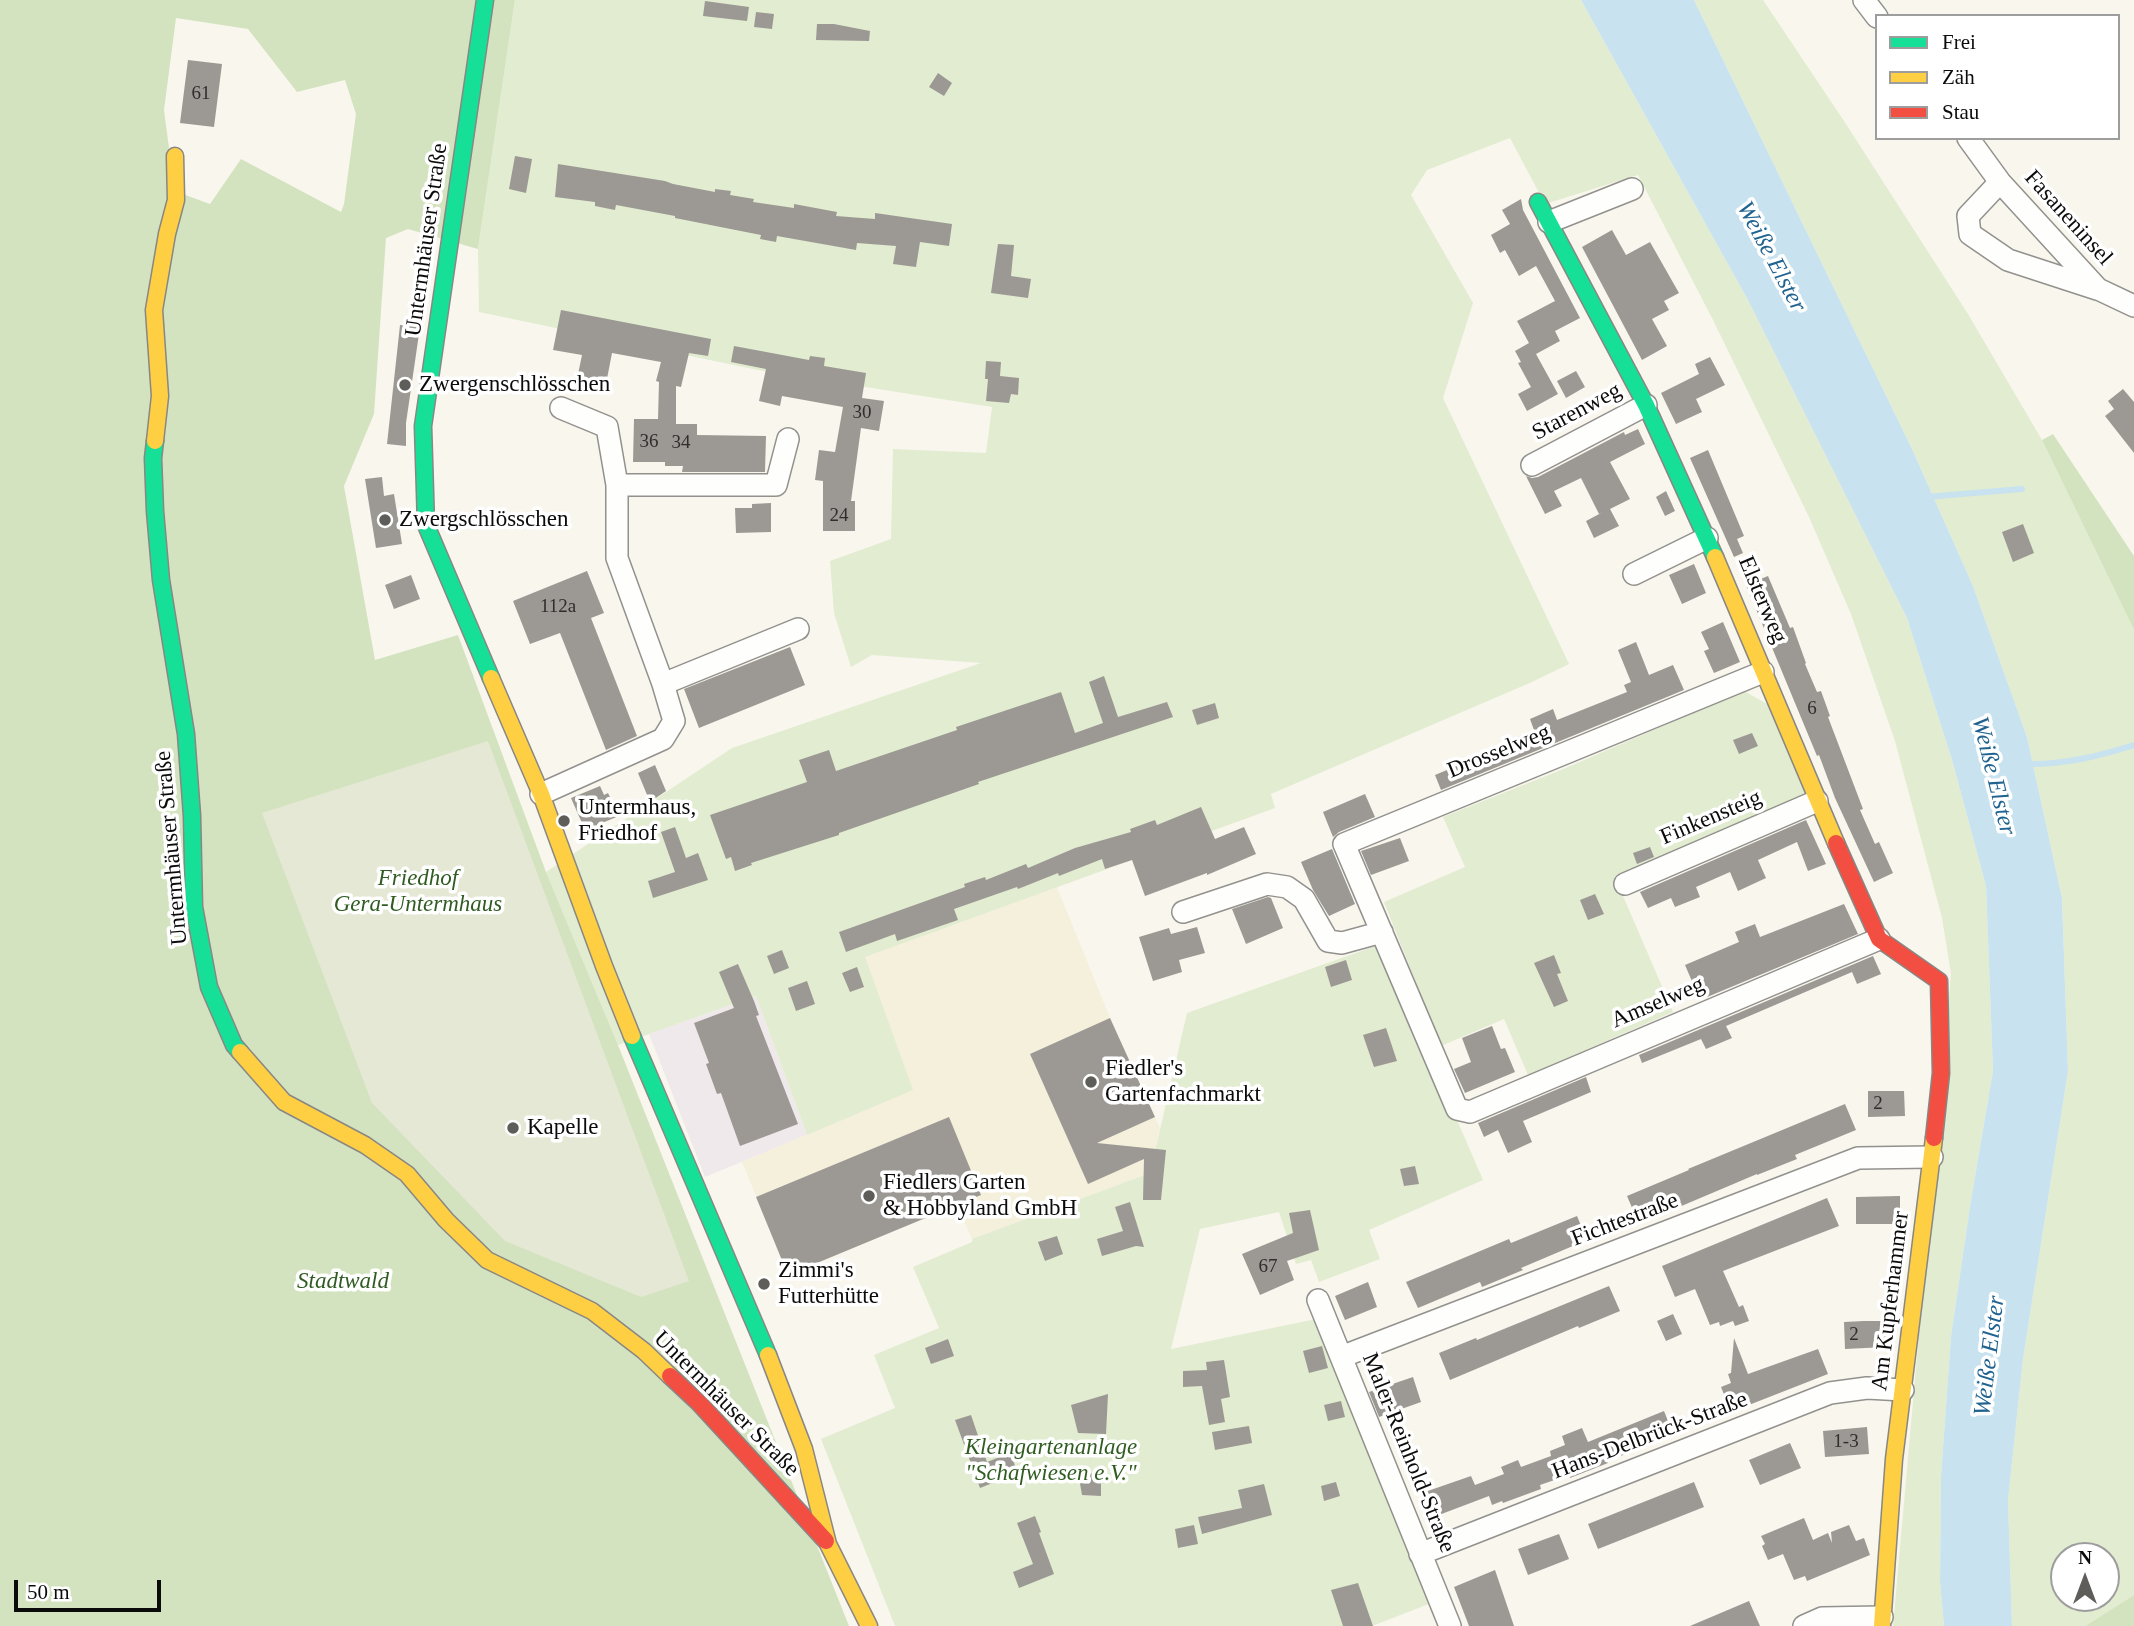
<!DOCTYPE html>
<meta charset="utf-8">
<style>
body{margin:0}
#map{position:relative;width:2134px;height:1626px;overflow:hidden;background:#f9f6ee;font-family:Georgia,serif}
canvas{display:block}
.legend{position:absolute;left:1875px;top:14px;width:245px;height:126px;box-sizing:border-box;background:#fff;border:2px solid #9d9d9d;margin:0;padding:9px 12px;list-style:none;font-size:21px;color:#0b0b0b}
.legend li{display:flex;align-items:center;gap:14px;height:35px}
.legend b{width:35px;border:2px solid #9d9d9d}
.north{position:absolute;left:2050px;top:1542px;width:70px;height:70px;box-sizing:border-box;background:#fff;border:2px solid #9d9d9d;border-radius:50%;rotate:0deg;font-size:19px;font-weight:700;line-height:28px;text-align:center;color:#0b0b0b}
.north::after{content:'';display:block;margin:auto;width:24px;height:32px;background:#5e5d5a;clip-path:polygon(50% 0,100% 100%,50% 72%,0 100%)}
.scale{position:absolute;left:14px;top:1580px;width:147px;height:32px;box-sizing:border-box;border:4px solid #0b0b0b;border-top:0;padding-left:9px;font-size:21px;line-height:24px;white-space:nowrap;color:#0b0b0b;-webkit-text-stroke:5px #fff;paint-order:stroke}
</style>
<div id="map">
<canvas width="2134" height="1626"></canvas>
<ul class="legend">
<li><b style="height:9px;background:#16e098"></b>Frei</li>
<li><b style="height:9px;background:#ffcf43"></b>Zäh</li>
<li><b style="height:9px;background:#f24e42"></b>Stau</li>
</ul>
<div class="north">N</div>
<div class="scale">50 m</div>
</div>
<script>
const ctx = document.querySelector('canvas').getContext('2d');
ctx.lineJoin = 'round';
function paint(path, color) {
  ctx.fillStyle = color;
  ctx.fill(path, 'evenodd');
}
function trace(path, color, width, dash) {
  ctx.strokeStyle = color;
  ctx.lineWidth = width;
  ctx.lineCap = dash ? 'butt' : 'round';
  ctx.setLineDash(dash || []);
  ctx.stroke(path);
}
function label(font, color, halo, rows, align = 'center') {
  ctx.font = font + ' Georgia,serif';
  ctx.lineWidth = 7;
  ctx.setLineDash([]);
  ctx.textBaseline = 'middle';
  ctx.strokeStyle = halo;
  ctx.fillStyle = color;
  for (const [text, x, y, turn = 0] of rows) {
    ctx.save();
    ctx.translate(x, y);
    ctx.rotate((+turn || 0) * Math.PI / 180);
    ctx.textAlign = isNaN(turn) ? turn : align;
    if (halo) ctx.strokeText(text, 0, 0);
    ctx.fillText(text, 0, 0);
    ctx.restore();
  }
}
paint(new Path2D(`
 M756,996l51,139 -102,42 -56,-143z`), '#f0e9eb');
paint(new Path2D(`
 M1057,887l53,131 50,110 -10,45 -178,66 -15,-34 -169,70 -46,-113 170,-72 -48,-133z`), '#f5f0dc');
paint(new Path2D(`
 M515,0h1066l168,302 158,316 45,142 34,126 7,185 -22,129 -20,136 -10,140 -1,106 4,44h-51l58,-652 -9,-56 -47,-177 -44,-127 -42,-97 -96,-197 -75,-145 -93,29 -35,-66 -83,32 -16,25 62,108 -30,95 126,266 -37,18 -261,112 4,14 -410,149 48,133 -106,45 -51,-139 -138,49 -72,-173 186,-124 249,-85 -109,-8 -21,12 -17,-54 -4,-52 61,-22 2,-90 93,4 6,-46 -234,-37 -279,-58 -1,-63z
 M1694,0h69l83,124 122,190 74,126 92,190v965l-49,31h-73l-4,-126 15,-141 45,-288 -6,-173 -35,-161 -54,-151 -61,-137zM2064,1556h42v42h-42z
 M1744,691l25,14 38,91 -190,86 56,130 -145,63 -24,-56 -63,27 -57,-144 81,-35 -22,-50 118,-47z
 M1381,944l102,236 -114,50 11,29 -61,23 -8,-22 -15,4 -17,-52 -79,17 -29,120 145,-30 113,285 -57,22h-477l-74,-187 74,-31 -21,-53 65,-27 -26,-61 59,-25v-3l178,-66 37,-160z`), '#e2ecd0');
paint(new Path2D(`
 M0,0h515l-37,249 -70,-20 -22,9 -12,176 -30,72 31,174 83,-25 88,237 72,173 231,581h-849zM176,18l72,11 49,63 48,-12 11,34 -12,90 -3,8 -100,-53 -31,45 -41,-15v-41l-5,-38z
 M2053,434l81,122v74l-92,-190z
 M2134,1595v31h-49z`), '#d4e3bf');
paint(new Path2D(`
 M488,741l201,540 -48,16 -136,-56 -133,-138 -110,-290z`), '#e4e8d4');
paint(new Path2D(`
 M1581,0h113l218,449 61,137 54,151 35,161 6,173 -45,288 -15,141 4,126h-68l-4,-44 1,-106 10,-140 20,-136 22,-129 -7,-185 -34,-126 -45,-142 -158,-316z`), '#c8e3ef');
trace(new Path2D(`
 M1926,497l96,-8
 M2026,764c38,1 72,-8 108,-19`), '#c8e3ef', 6);
paint(new Path2D(`
 M705,1l44,6 -2,14 -44,-5z
 M756,12l18,2 -2,15 -18,-2z
 M817,24h17l36,7 -1,10 -53,-1z
 M188,60l34,4 -8,63 -34,-4z
 M938,73l14,10 -8,13 -15,-9z
 M515,156l17,3 -6,34 -17,-4z
 M558,164l107,17 8,3 42,8v-3l16,2 -1,4 24,4 -1,3 41,6v-4l43,8 -1,4 39,3v-6l77,11 -3,22 -29,-4 -4,25 -23,-3 3,-18 -39,-3 -1,7 -79,-14 -1,6 -16,-3 1,-4 -86,-17v-2l-59,-11 -1,5 -20,-4v-4l-40,-5z
 M1521,199l2,11 57,108 -25,13 5,10 -24,13 22,40 -31,17 -9,-17 13,-7 -13,-24 3,-1 -6,-11 14,-8 -12,-22 38,-20 -19,-35 -17,10 -14,-26 -5,3 -9,-18 19,-11 -8,-14z
 M1612,230l14,25 24,-13 29,51 -15,8 5,9 -17,9 15,27 -25,14 -60,-113z
 M998,244l16,1 -3,31 20,3 -3,19 -37,-5z
 M561,310l150,29 -3,17 -19,-3 -8,34 -5,-1v38h21v11l69,1 -1,36h-83l1,-6h-18v-4h-32l1,-43h24l1,-37 -3,-1 5,-19 -49,-9 -6,31 -29,-5 5,-24 -29,-5z
 M400,325l20,2 -14,96v23l-19,-2z
 M734,346l75,14 1,-4 15,2 -1,8 42,7 -4,25 22,3 -5,30 -18,-3 -10,73h4v30h-32v-50l-8,-1 4,-30 16,2 8,-45 -61,-11 -2,10 -21,-5 7,-32 -35,-7z
 M1710,357l15,28 -29,14 6,13 -26,12 -15,-31 38,-19 -4,-10z
 M986,361l15,1 -1,14 19,2 -1,17 -7,-1 -2,9 -23,-2 2,-22h-3z
 M1576,371l9,16 -19,11 -9,-17z
 M2123,389l11,13v51l-29,-37 9,-7 -6,-8z
 M1638,429l7,15 -35,18 20,37 -20,10 9,17 -25,12 -8,-17 19,-10 -6,3 -18,-36 -27,13 8,15 -17,8 -19,-38 6,2 6,-1 86,-45 1,3z
 M1708,450l36,86 -7,3 6,14 -9,4 -44,-99z
 M382,477l2,19 10,-2 8,50 -26,4 -11,-69z
 M1666,491l9,20 -10,5 -9,-19z
 M771,503v29l-35,1 -1,-25h17v-4z
 M2023,524l11,29 -21,9 -11,-30z
 M1694,564l12,29 -24,11 -13,-29z
 M587,571l17,42 -13,5 46,118 -31,14 -46,-117 -30,11 -17,-43z
 M411,575l9,24 -26,10 -9,-24z
 M1768,576l22,52 3,-1 13,36 -1,1 12,28 4,-1 9,25 -2,1 35,92 -3,1 15,34 4,-2 14,31 -19,9 -39,-84 -16,-43 -2,1 -71,-171z
 M1723,622l17,40 -26,11 -10,-22 5,-2 -8,-17z
 M1636,642l13,33 24,-10 11,25 -243,100 -6,-15 67,-28 -2,-3 34,-14 -4,-11 23,-10 4,11 70,-28 -3,-7 7,-3 -13,-32z
 M790,647l15,38 -106,43 -15,-39z
 M1104,676l14,41 49,-15 6,15 -195,65 1,2 -140,49v2l-88,28 1,2 -17,6 -4,-14 -5,2 -16,-44 97,-33 -8,-22 30,-10 7,21 121,-41 -1,-3 105,-35 14,41 28,-10 -14,-41z
 M1215,703l4,15 -22,7 -5,-15z
 M1752,733l6,13 -19,8 -6,-14z
 M655,765l11,26 -16,11 -12,-29z
 M600,786l4,9 4,-2 11,23 -34,14 -14,-32z
 M1365,794l10,23 -36,15 -6,5 -10,-25z
 M1201,807l14,32 29,-12 12,27 -49,21v-2l-62,23 -13,-36 -27,9 -3,-10 -43,17 -1,-3 -40,16 -1,-2 -63,22 4,11 -61,21 -2,-7 -49,18 -7,-20 126,-45 -1,-3 21,-7 1,3 40,-16 2,4 47,-20 56,-16 -1,-3 25,-9 2,5z
 M1806,820l20,44 -18,7 -11,-29 -39,18 8,18 -28,13 -8,-19 -34,15 4,10 -25,10 -4,-9 -23,10 -8,-16z
 M675,827l11,31 12,-5 10,27 -55,18 -5,-17 27,-9 -14,-40z
 M1400,838l9,23 -38,14 -10,-24z
 M1650,847l4,10 -17,7 -4,-11z
 M1332,849l23,55 -26,12 -16,-26 -12,-28z
 M1595,894l9,20 -16,6 -8,-20z
 M1268,897l3,1 12,30 -37,16 -14,-35z
 M1844,904l14,30 -158,66 -15,-35 54,-23 -4,-10 20,-8 5,13z
 M1197,927l8,26 -26,7 3,12 -29,9 -14,-44 30,-9 2,6z
 M782,950l7,18 -15,6 -7,-18z
 M1554,955l7,18 -4,1 11,27 -14,6 -20,-44z
 M1873,956l8,18 -24,10 -5,-12 -126,54 6,12 -26,11 -5,-10 -59,24 -3,-8z
 M1346,960l6,20 -21,7 -6,-20z
 M738,964l16,37 5,14 -3,1 42,108 -58,22 -19,-53 -4,1 -11,-30 3,-1 -15,-40 40,-15 -15,-36z
 M857,967l7,20 -14,5 -8,-19z
 M807,981l8,23 -19,7 -8,-23z
 M1110,1018l45,99 -58,26 69,7 -5,50h-18l1,-41 -56,25 -58,-130z
 M1492,1026l9,23 4,-1 10,24 -50,21 -11,-24 17,-7 -9,-24z
 M1386,1028l11,33 -23,6 -11,-32z
 M1586,1077l5,15 -68,29 9,21 -24,11 -10,-23 -14,7 -6,-14z
 M1868,1091h36l1,25 -37,1z
 M1845,1104l11,26 -61,25 2,4 -40,16v-1l-118,50 -12,-28 62,-26 -1,-1z
 M949,1117l32,78 -193,80 -32,-78z
 M1415,1166l4,18 -15,2 -4,-17z
 M1900,1196v28h-44v-27z
 M1827,1198l12,28 -116,45 16,36 4,-2 6,16 -14,5 -2,-5 -13,5 -1,-4 -9,3 -15,-36 -20,8 -13,-31z
 M1130,1202l14,45 -8,-1 -34,10 -5,-17 26,-8 -8,-24z
 M1310,1210l9,40 -32,11 7,19 -34,15 -18,-41 51,-21 -4,-20z
 M1577,1216l10,24 -66,28 2,2 -41,17 -2,-5 -62,26 -12,-26 103,-43 2,4z
 M1057,1236l6,18 -18,7 -7,-19z
 M1368,1282l9,25 -32,13 -10,-24z
 M1609,1286l11,25 -41,17 -1,-2 -128,54 -11,-27 37,-15 1,2z
 M1673,1314l9,20 -16,7 -9,-20z
 M1864,1321h21l1,26 -41,2 -1,-27z
 M1734,1338l14,36 70,-25 10,25 -97,38 -10,-25 10,-4 -3,-9 3,-1z
 M948,1339l6,17 -23,8 -6,-16z
 M1322,1346l6,22 -19,5 -6,-22z
 M1224,1360l6,37 -9,2 4,23 -16,3 -7,-39 -19,1v-16l24,-1 -1,-8z
 M1413,1377l8,25 -42,15 -10,-25z
 M1108,1394l-2,40 -28,-1 -7,-28z
 M1341,1401l4,16 -17,4 -4,-16z
 M1664,1411l10,25 -67,25 1,2 -38,15 -1,-3 -29,10 1,4 -38,14 -1,-2 -10,4 -3,-9 -58,22 -9,-25 49,-17 4,9 29,-11 -3,-7 17,-7 3,7 30,-11 -1,-5 15,-6 -3,-9 20,-8 6,14z
 M971,1415l16,47 23,-9 8,20 -38,15 -25,-68z
 M1249,1426l3,17 -37,7 -3,-18z
 M1867,1427l2,27 -44,3 -2,-26z
 M1790,1443l11,25 -41,17 -11,-25z
 M1101,1470v26l-19,-1 -3,-17z
 M1336,1482l4,14 -16,5 -3,-15z
 M1694,1482l10,25 -106,42 -10,-25z
 M1264,1484l8,31 -70,19 -4,-17 44,-9 -4,-18z
 M1035,1516l6,16 -2,1 15,41 -35,14 -6,-16 20,-8 -16,-41z
 M1804,1518l9,22 15,-7 4,10 -1,-11 18,-7 7,16 8,-3 6,17 -63,26 -2,-5 -11,4 -11,-26 -15,6 -6,-14 3,-2 -4,-8z
 M1194,1525l4,19 -20,4 -3,-19z
 M1559,1534l10,25 -41,16 -10,-26z
 M1495,1570l19,56h-45l-15,-39z
 M1358,1583l15,43h-30l-12,-36z
 M1749,1601l11,25h-70z`), '#9c9994');
const street = new Path2D(`
 M1864,0l13,17
 M1968,138l32,44 98,107 36,17
 M2000,182l-32,34 2,18 38,26 89,29
 M1549,222l83,-33
 M1532,465l114,-60
 M617,485h159l12,-46
 M1634,574l73,-36
 M1763,672l-419,172 113,265 13,3 409,-173
 M663,684l135,-55
 M541,794l122,-55 11,-18 -11,-37 -46,-126v-73l-10,-58 -46,-19
 M1625,884l192,-83
 M1183,912l84,-28 20,3 17,12 24,42 14,2 40,-11
 M1318,1300l132,326
 M1341,1357l517,-199 74,-1
 M1420,1554l410,-161 37,-5 36,2
 M1804,1626l18,-8 60,-1`);
const fast = new Path2D(`
 M485,0l-62,426 3,99 65,153
 M1538,202l108,203 69,152
 M155,441l-2,17 2,53 6,69 25,154 6,82 2,91 15,80 25,58 6,7
 M632,1036l136,319`);
const slow = new Path2D(`
 M155,441l5,-45 -6,-86 13,-76 9,-34 -1,-44
 M1715,557l121,286
 M491,678l50,116 63,172 28,70
 M240,1052l44,50 81,43 42,29 39,46 41,40 105,51 52,40 26,25
 M768,1355l36,94 24,95 41,82
 M1882,1626l12,-167 40,-321`);
const jam = new Path2D(`
 M1836,843l43,96 60,42 2,92 -7,65
 M670,1376l29,27 127,138`);
trace(street, '#92918d', 24);
trace(fast, '#898784', 19);
trace(slow, '#898784', 19);
trace(jam, '#898784', 19);
trace(street, '#fefefc', 21);
trace(fast, '#16e098', 16);
trace(slow, '#ffcf43', 16);
trace(jam, '#f24e42', 16);
for (const [x, y, r, color] of [
 [405,385,7,"#5e5d5a"],
 [385,520,7,"#5e5d5a"],
 [564,821,7,"#5e5d5a"],
 [1091,1082,7,"#5e5d5a"],
 [513,1128,7,"#5e5d5a"],
 [869,1196,7,"#5e5d5a"],
 [764,1284,7,"#5e5d5a"]
]) {
  const dot = new Path2D();
  dot.arc(x, y, r, 0, 2 * Math.PI);
  ctx.fillStyle = color;
  ctx.fill(dot);
  trace(dot, '#fff', 2.5);
}
label('19px', '#2f2e2d', null, [
 ["61",201,94],
 ["30",862,413],
 ["36",649,442],
 ["34",681,443],
 ["24",839,516],
 ["112a",558,607],
 ["6",1812,709],
 ["2",1878,1104],
 ["67",1268,1267],
 ["2",1854,1335],
 ["1-3",1846,1442]
]);
label('23px', '#0b0b0b', '#fff', [
 ["Fasaneninsel",2068,218,48],
 ["Untermhäuser Straße",427,240,-82],
 ["Starenweg",1577,412,-28],
 ["Elsterweg",1762,600,67],
 ["Drosselweg",1499,752,-22],
 ["Finkensteig",1711,818,-23],
 ["Untermhäuser Straße",172,848,-95],
 ["Amselweg",1658,1003,-23],
 ["Fichtestraße",1625,1220,-21],
 ["Am Kupferhammer",1891,1301,-83],
 ["Untermhäuser Straße",726,1404,45],
 ["Hans-Delbrück-Straße",1650,1436,-21],
 ["Maler-Reinhold-Straße",1408,1453,68]
]);
label('23px', '#0b0b0b', '#fff', [
 ["Zwergenschlösschen",419,385],
 ["Zwergschlösschen",399,520],
 ["Untermhaus,",578,808],
 ["Friedhof",578,834],
 ["Fiedler's",1105,1069],
 ["Gartenfachmarkt",1105,1095],
 ["Kapelle",527,1128],
 ["Fiedlers Garten",883,1183],
 ["& Hobbyland GmbH",883,1209],
 ["Zimmi's",778,1271],
 ["Futterhütte",778,1297]
], 'left');
label('italic 23px', '#305c22', '#fff', [
 ["Friedhof",418,879],
 ["Gera-Untermhaus",418,905],
 ["Stadtwald",343,1282],
 ["Kleingartenanlage",1051,1448],
 ["\"Schafwiesen e.V.\"",1051,1474]
]);
label('italic 24px', '#206390', '#fff', [
 ["Weiße Elster",1771,257,62],
 ["Weiße Elster",1993,776,76],
 ["Weiße Elster",1990,1356,-83]
]);
</script>
